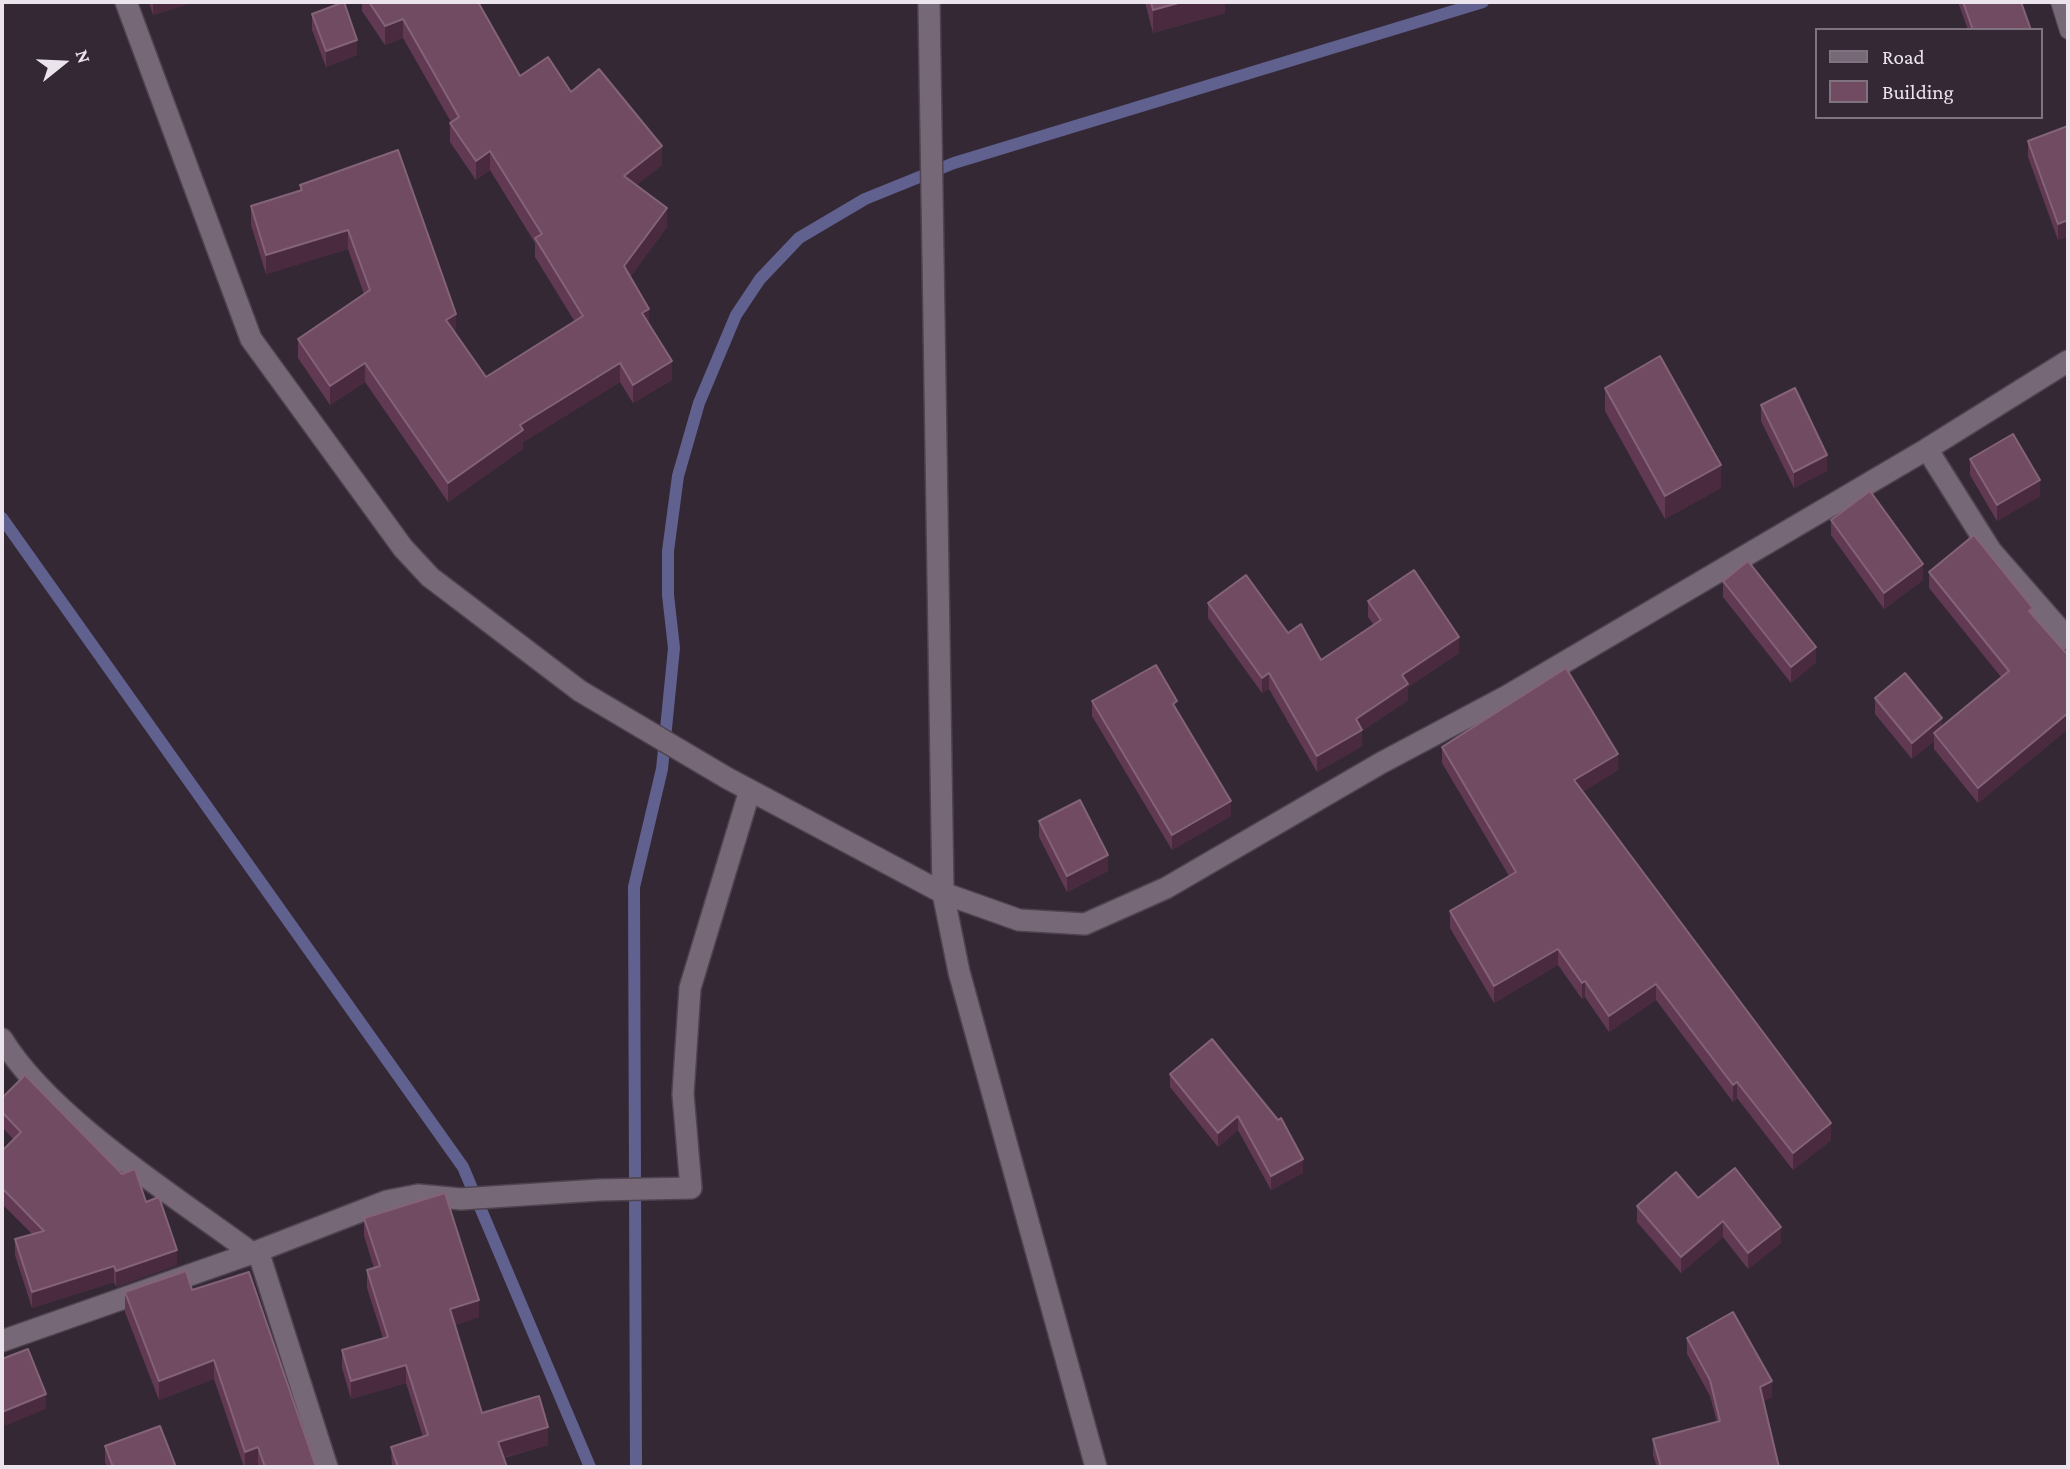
<!DOCTYPE html>
<style>
body{margin:0}
#map{position:relative;width:2070px;height:1469px;overflow:hidden;background:#342835;font-family:"Crimson Pro",serif}
canvas{display:block}
.frame{position:absolute;inset:0;border:4px solid #ece4ed;pointer-events:none}
.legend{position:absolute;left:1815px;top:28px;width:228px;height:91px;box-sizing:border-box;background:#342835;border:2px solid #7e737f;margin:0;padding:9px 12px;list-style:none;font-size:21px;color:#ece4ed}
.legend li{display:flex;align-items:center;gap:14px;height:35px}
.legend b{width:35px;border:2px solid #7e737f}
.north{position:absolute;left:28px;top:28px;width:70px;height:70px;-webkit-text-stroke:5px #342835;paint-order:stroke;rotate:72deg;font-size:19px;font-weight:700;line-height:28px;text-align:center;color:#ece4ed}
.north::after{content:'';display:block;margin:auto;width:24px;height:32px;background:#ece4ed;clip-path:polygon(50% 0,100% 100%,50% 72%,0 100%)}
</style>
<div id="map">
<canvas width="2070" height="1469"></canvas>
<div class="frame"></div>
<ul class="legend">
<li><b style="height:9px;background:#776878"></b>Road</li>
<li><b style="height:19px;background:#704b62"></b>Building</li>
</ul>
<div class="north">N</div>
</div>
<script>
const ctx = document.querySelector('canvas').getContext('2d');
ctx.lineJoin = 'round';
function trace(path, color, width, dash) {
  ctx.strokeStyle = color;
  ctx.lineWidth = width;
  ctx.lineCap = dash ? 'butt' : 'round';
  ctx.setLineDash(dash || []);
  ctx.stroke(path);
}
function paint(path, color) {
  ctx.fillStyle = color;
  ctx.fill(path, 'evenodd');
}
trace(new Path2D(`
 M2,518l461,649 127,300
 M636,1467l-2,-580 28,-118 12,-121 -6,-53v-44l10,-75 21,-73 37,-88 24,-36 39,-41 66,-39 89,-36 529,-161`), '#61618f', 12);
const lane = new Path2D(`
 M2059,2l9,29`);
const street = new Path2D(`
 M126,2l125,337 152,209 27,29 150,114 147,87 216,115 76,27 66,4 81,-36 215,-125 126,-67 420,-247 141,-88
 M929,2l14,891 16,79 137,495
 M1927,449l64,102 77,88
 M2,1039c49,80 173,157 250,214
 M258,1251l69,216
 M2,1341l256,-90 129,-50 31,-6 43,4 138,-9 92,-2 -8,-94 7,-106 60,-198`);
trace(lane, '#4e434f', 18);
trace(street, '#4e434f', 24);
trace(lane, '#776878', 16);
trace(street, '#776878', 21);
paint(new Path2D(`
 M149,2h45l-41,13z
 M362,2h116l42,74 51,16 91,73 -26,20 31,42 -37,50 42,103 -39,23 -13,-21 -97,60v7l-75,53 -83,-120 -35,23 -32,-47v-19l66,-45 -16,-45 -82,25 -15,-49v-19l49,-15v-6l156,147 -1,1 31,44 89,-55 -40,-65v-14l-45,-73 -14,10 -26,-38v-19l1,-1 -48,-84 -18,7 -23,-34z
 M1145,2h80v11l-72,20z
 M1958,2h63l10,28h-63z
 M312,14l45,41 -31,12 -14,-37z
 M2068,126v110l-10,4 -30,-83v-16z
 M1605,388l116,100 -56,31 -60,-108z
 M1761,405l66,66 -33,17 -33,-67z
 M1970,459l70,37 -43,25 -27,-46z
 M1831,520l92,60 -39,29 -53,-74z
 M1929,572l104,44 35,39v74l-90,74 -44,-54v-8l-22,18 -37,-45v-16l67,28 59,-49 -72,-89z
 M1723,581l93,81 -25,21 -68,-86z
 M1368,601l91,52 -51,34v13l-46,31v15l-45,26 -48,-83 -7,4 -54,-75v-15l80,30 33,27 53,-35 -6,-8z
 M1092,701l85,10 54,105 -59,34 -80,-134z
 M1442,747l176,23 -36,22 249,348 -38,30 -56,-72 -4,4 -77,-102 -47,32 -24,-35 -3,2 -24,-34 -64,38 -44,-75v-17l59,-35 -67,-113z
 M1039,821l69,50 -41,21 -28,-55z
 M1212,1039l91,134 -32,17 -33,-60 -20,17 -48,-60v-13z
 M2,1098l144,104 31,63 -61,22 -2,-5 -82,26 -17,-53v-16l17,-5 -30,-30v-53l12,-11 -12,-13z
 M1698,1198l83,45 -33,26 -25,-32 -42,36 -44,-51v-16z
 M364,1218l115,99 -24,8 27,88 66,32 -44,13 3,9h-115l-1,-20 32,-10 -17,-54 -55,16 -9,-31v-18l41,-12 -16,-50v-18l7,-2 -10,-32z
 M192,1290l124,177h-57l-1,-1 -3,1h-11l-30,-88 -55,21 -34,-88v-20z
 M1687,1338l85,59 -9,4 16,66h-122l-4,-12v-16l64,-17 -7,-26 -23,-42z
 M105,1446l71,21h-69l-2,-5z`), '#613952');
paint(new Path2D(`
 M153,2h41l-41,13z
 M1182,2h43v11l-72,20v-23z
 M403,19v19l-18,7v-19z
 M357,40v15l-31,12v-16z
 M662,146v19l-38,30v-19z
 M490,151v19l-14,10v-19z
 M667,208v19l-43,58v-19z
 M2068,220v16l-10,4v-16z
 M348,230v19l-82,25v-19z
 M649,309v18l-7,-14z
 M456,314v18l-10,7v-19z
 M672,361v19l-39,23v-18z
 M365,363v19l-35,23v-19z
 M620,363v19l-97,60v7l-75,53v-19l72,-58z
 M1827,455v16l-33,17v-16z
 M1721,465v23l-56,31v-23z
 M2040,480v16l-43,25v-16z
 M1923,564v16l-39,29v-16z
 M1459,637v16l-51,34v13l-46,31v15l-45,26v-16l39,-37 46,-44z
 M1816,647v15l-25,21v-16z
 M1269,673v16l-7,4v-15z
 M2068,713v16l-90,74v-15z
 M1942,718v16l-8,-1v8l-22,18v-16z
 M1618,754v16l-44,27v-17z
 M1231,801v15l-59,34v-15z
 M1108,855v16l-41,21v-16z
 M1558,949v16l-64,38v-17z
 M1585,981v16l-3,2v-16z
 M1656,984v16l-47,32v-16z
 M1737,1082v16l-4,4v-17z
 M1238,1116v14l-20,17v-14z
 M1831,1123v17l-38,30v-17z
 M1303,1159v14l-32,17v-14z
 M1723,1221v16l-42,36v-16z
 M1781,1227v16l-33,26v-16z
 M177,1250v15l-61,22v-16z
 M114,1266v16l-82,26v-16z
 M479,1300v17l-29,10v-18z
 M214,1360v19l-55,21v-19z
 M406,1365v18l-55,16v-18z
 M1772,1381v16l-12,6v-16z
 M46,1394v15l-44,18v-15z
 M548,1427v18l-50,14v-17z
 M258,1447v19l-3,1h-10v-15z`), '#492a3f');
const building = new Path2D(`
 M344,2l13,38 -31,11 -14,-37z
 M369,2h109l42,74 28,-19 23,35 28,-23 63,77 -38,30 43,32 -43,58 25,43 -7,4 30,48 -39,24 -13,-22 -100,62 3,5 -75,53 -83,-120 -35,23 -32,-47 72,-49 -22,-60 -82,25 -15,-49 51,-16 -2,-5 98,-35 58,164 -10,6 40,57 97,-61 -48,-78 7,-4 -52,-83 -14,10 -26,-38 9,-6 -56,-98 -18,7z
 M1151,2h31l-29,8z
 M1963,2h58l10,28h-58z
 M2068,126v94l-10,4 -30,-83z
 M1660,356l61,109 -56,31 -60,-108z
 M1795,388l32,67 -33,17 -33,-67z
 M2013,434l27,46 -43,25 -27,-46z
 M1870,491l53,73 -39,29 -53,-73z
 M1974,535l59,73 -4,3 39,44v58l-90,75 -44,-55 75,-62 -80,-99z
 M1748,561l68,86 -25,20 -68,-86z
 M1414,570l45,67 -57,38 6,9 -52,35 6,11 -45,26 -48,-83 -7,5 -54,-75 38,-28 42,58 13,-9 20,36 60,-40 -13,-19z
 M1156,665l21,36 -4,3 58,97 -59,34 -80,-134z
 M1566,668l52,86 -44,26 257,343 -38,30 -56,-71 -4,3 -77,-101 -47,32 -24,-35 -3,2 -24,-34 -64,37 -44,-75 66,-39 -74,-125z
 M1905,673l37,45 -30,25 -37,-45z
 M1080,800l28,55 -41,21 -28,-55z
 M1212,1039l66,81 3,-2 22,41 -32,17 -33,-60 -20,17 -48,-59z
 M25,1075l97,99 13,-5 11,33 13,-5 18,53 -61,21 -2,-5 -82,26 -17,-53 29,-8 -42,-43v-37l19,-19 -19,-20v-14z
 M1735,1168l46,59 -33,26 -25,-32 -42,36 -44,-51 39,-34 22,26z
 M445,1193l34,107 -29,9 32,104 57,-17 9,31 -50,15 9,25h-109l-7,-20 37,-12 -22,-70 -55,16 -9,-31 46,-13 -21,-67 13,-4 -16,-48z
 M186,1271l6,19 57,-18 67,195h-51l-7,-20 -13,5 -31,-92 -55,21 -34,-89z
 M1733,1312l39,69 -12,6 19,80h-118l-8,-28 67,-18 -10,-41 -23,-42z
 M28,1349l18,45 -44,18v-53z
 M160,1426l16,41h-63l-8,-21z`);
paint(building, '#704b62');
trace(building, '#846378', 2);
</script>
